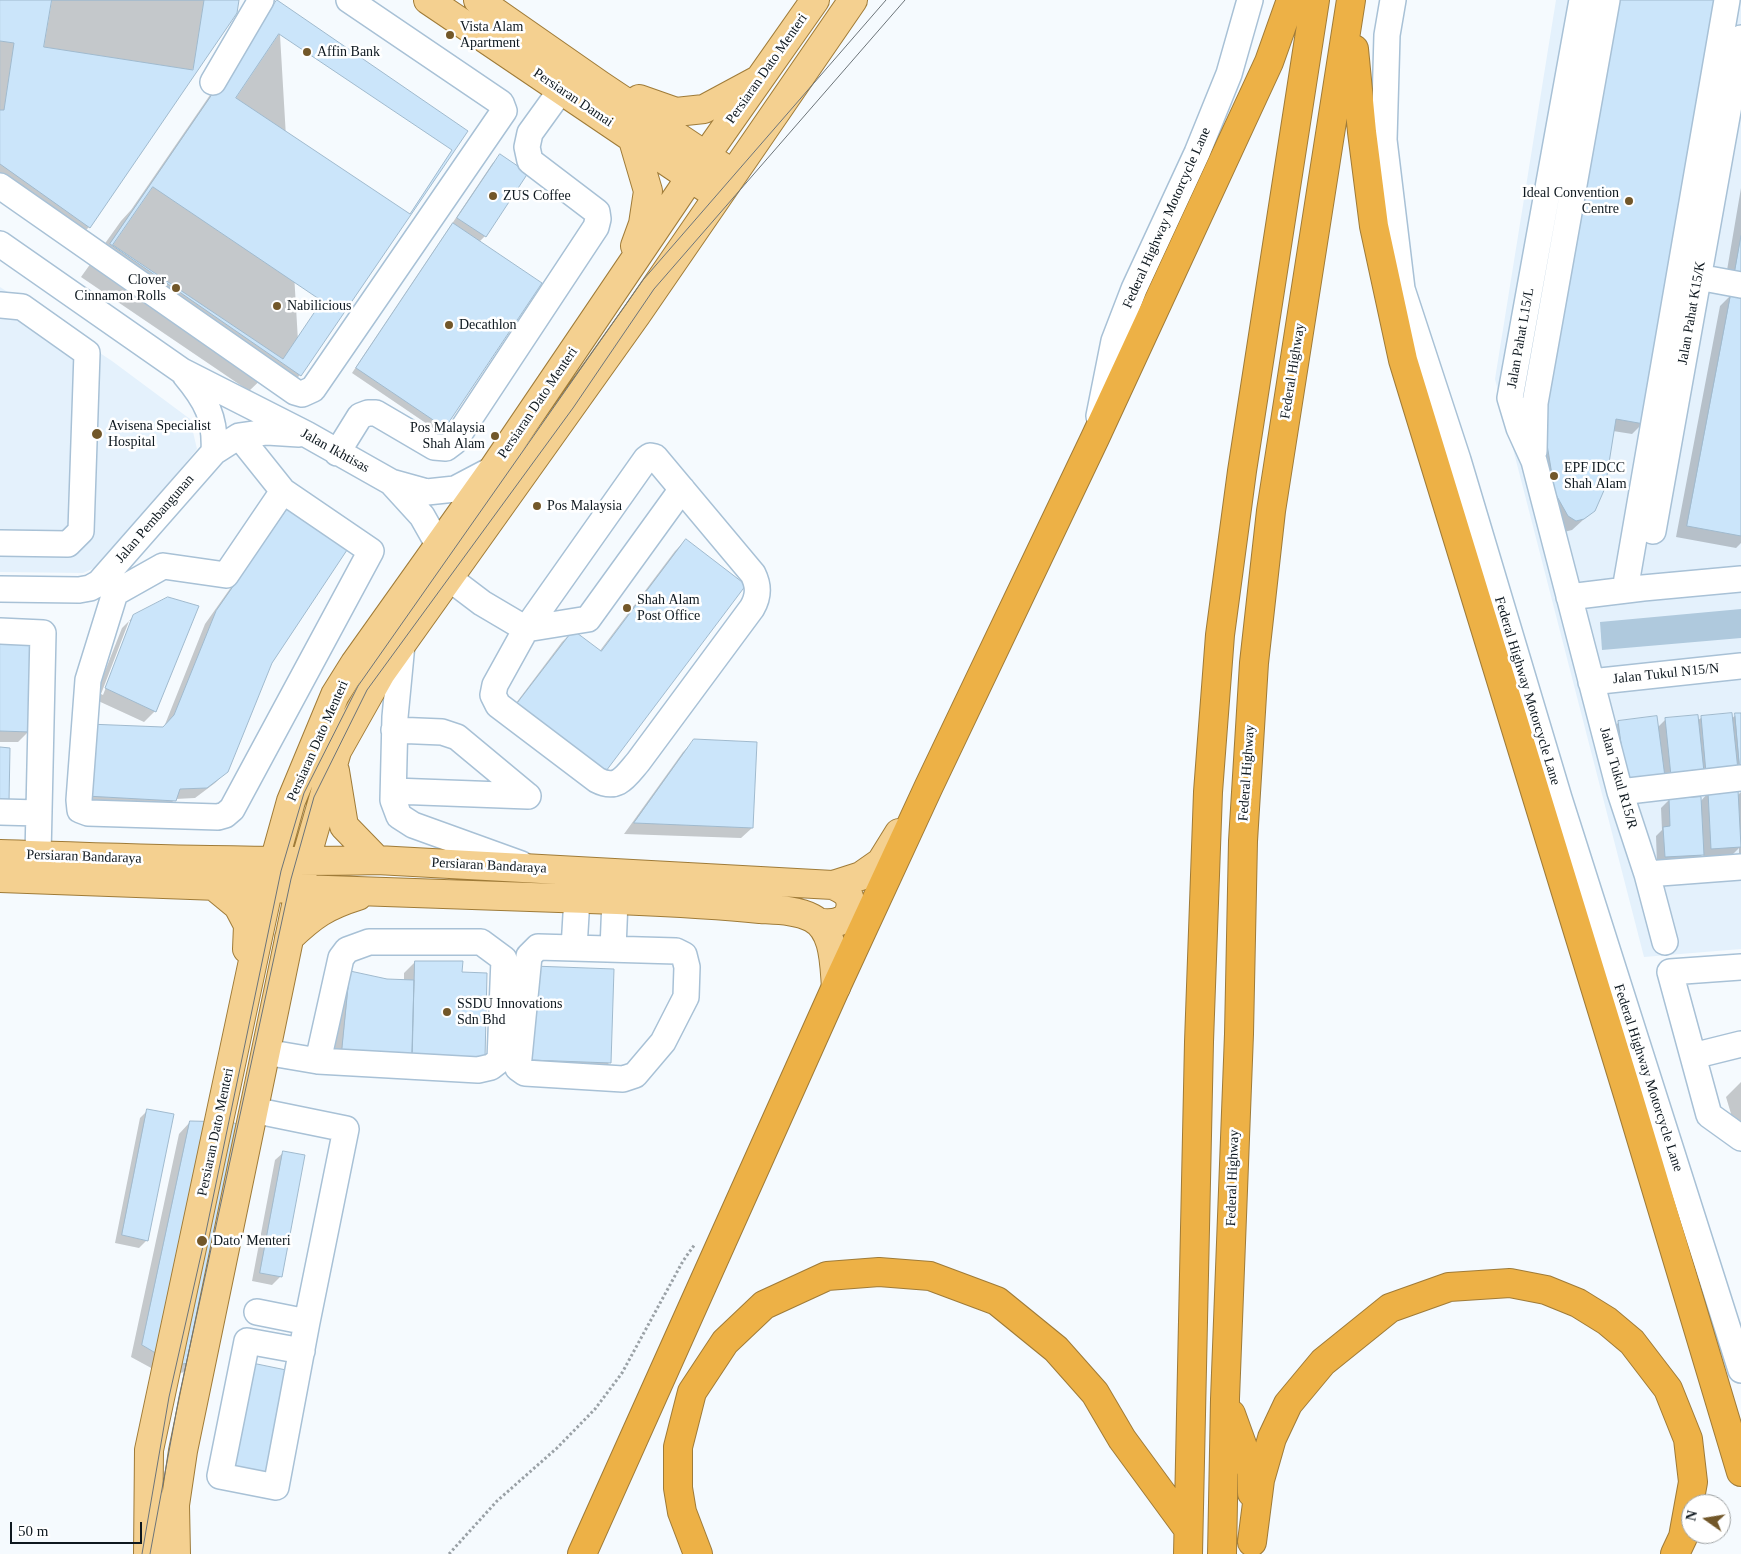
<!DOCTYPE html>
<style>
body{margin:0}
#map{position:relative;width:1741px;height:1554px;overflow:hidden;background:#f5fafe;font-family:"Times New Roman",serif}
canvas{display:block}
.north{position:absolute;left:1681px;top:1494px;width:50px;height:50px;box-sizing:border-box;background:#fff;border:1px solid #9fa3a5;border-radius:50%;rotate:283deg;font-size:14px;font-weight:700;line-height:20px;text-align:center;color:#0e181f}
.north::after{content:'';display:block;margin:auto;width:18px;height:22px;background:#725729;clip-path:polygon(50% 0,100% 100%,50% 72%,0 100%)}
.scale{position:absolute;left:10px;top:1522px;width:132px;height:22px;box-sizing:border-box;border:2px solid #0e181f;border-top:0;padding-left:6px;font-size:15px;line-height:18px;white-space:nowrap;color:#0e181f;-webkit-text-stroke:4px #fff;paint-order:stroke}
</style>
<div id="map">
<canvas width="1741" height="1554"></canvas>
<div class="north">N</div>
<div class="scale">50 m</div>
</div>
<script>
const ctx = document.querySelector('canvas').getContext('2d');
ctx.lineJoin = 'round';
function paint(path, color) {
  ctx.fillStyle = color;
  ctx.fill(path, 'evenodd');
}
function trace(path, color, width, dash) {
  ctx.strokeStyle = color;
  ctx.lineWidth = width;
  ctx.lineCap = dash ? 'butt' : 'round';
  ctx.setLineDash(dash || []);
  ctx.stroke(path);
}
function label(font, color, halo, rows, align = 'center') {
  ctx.font = font + ' "Times New Roman",serif';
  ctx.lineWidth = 5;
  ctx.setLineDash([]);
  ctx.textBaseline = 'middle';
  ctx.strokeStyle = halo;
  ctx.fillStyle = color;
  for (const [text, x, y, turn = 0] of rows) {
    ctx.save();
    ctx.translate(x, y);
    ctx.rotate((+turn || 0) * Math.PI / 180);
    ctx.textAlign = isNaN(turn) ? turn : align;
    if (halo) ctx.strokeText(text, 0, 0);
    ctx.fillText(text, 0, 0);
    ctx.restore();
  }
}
paint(new Path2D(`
 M1556,0h185v949l-97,8 -149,-578z
 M0,287l112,74 78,58 7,30 -96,116 -18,8 -83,-1z`), '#e4f1fc');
paint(new Path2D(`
 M1741,609v29l-139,12 -2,-28z`), '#afc9dd');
paint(new Path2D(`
 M0,0h238l-149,227 -11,11 -78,-56z
 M1603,0l40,423 -11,11 -19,-3 -19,79 -22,20 -8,2 -35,-118z
 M278,1l22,374 -11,11 -20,-14 -20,19 -168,-114 40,-56 10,-11 136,-198z
 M500,156l27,18 -42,62 -6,6 -35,185 -5,5 -87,-59 140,-209z
 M1741,188v96l-16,-2z
 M1731,295l10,2v246l-5,5 -60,-11 44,-231z
 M290,507l-19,155 -44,109 -12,12 -20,15 -20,1 -11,12 -88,-4 88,-80 41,-103 75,-106z
 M686,540l-95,245 -87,-66 58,-77 11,-11 26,21 76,-101z
 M197,606l-42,105 -11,11 -50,-23 28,-71 11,-11zM129,621h3l-29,74 -2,-1z
 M0,642l29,89 -11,11h-18z
 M1741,714v62l-123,13 -7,-59 8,-8 38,6 9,-9 31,2 4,-3 30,1 5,-4z
 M695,740l57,88 -11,10 -117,-4 59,-82z
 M1741,792v61h-2v-5l-7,7 -28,2 -1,-3 -9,8 -37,3 -1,-29 6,-6 -1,-22 8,-8 31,2 8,-9 29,3z
 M415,962l46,12 23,83 -152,4 7,-78 11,-11 36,8 18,1v-8z
 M522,978l87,85 -11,11 -79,-3z
 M1741,1082v65l-15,-50z
 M148,1110l-1,130 -8,8 -24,-5 25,-125z
 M190,1122l11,248 -37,5 -33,-18 48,-223z
 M284,1152l20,4 -24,121 -8,8 -20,-4 23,-121z`), '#0003');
const building = new Path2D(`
 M0,0h239l-2,13 -147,215 -90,-64z
 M52,0h152l-11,70 -149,-23z
 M277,0l191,131 -167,245 -191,-132z
 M1611,0h106l-73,424 -28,-5 -11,69 -10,23 -11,8 -8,2 -8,-5 -13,-23 -15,-91z
 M279,34l173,116 -42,64 -174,-116z
 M0,41l14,2 -10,67h-4z
 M500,154l28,19 -42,64 -29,-19z
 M153,187l169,114 -39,58 -170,-114z
 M453,223l89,60 -97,145 -89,-60z
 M1741,236v36l-6,-1z
 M1731,294l10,1v241l-54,-10z
 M290,505l59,42 -77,116 -44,109 -21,16 -27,1 -4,12 -90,-5 2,-72 75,3 11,-12 42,-104z
 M686,539l60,46 -143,190 -89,-68 59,-77 28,21z
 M168,597l31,9 -43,106 -51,-24 28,-73z
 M0,641l32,1 -2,90 -30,-1z
 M1732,713l6,57 -32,3 -5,-57z
 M1735,713h6v56h-1z
 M1698,715l6,57 -33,4 -6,-58z
 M1657,716l8,61 -39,5 -8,-61z
 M694,739l63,3 -4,86 -119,-5z
 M0,747l10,1 -1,54h-9z
 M1738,790l3,57 -30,2 -3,-57z
 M1701,797l3,58 -39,2 -2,-30 7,-1 -1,-27z
 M415,961h48l-1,11 25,1 -2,85 -73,5z
 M533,966l81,3 -3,94 -82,-3z
 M350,971l37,8 27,1 -2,83 -70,-12z
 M147,1109l27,5 -26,127 -26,-6z
 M190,1121l42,1 30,14 -48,223 -38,6 -34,-20z
 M283,1151l22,4 -23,122 -22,-4z
 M252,1363l39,8 -22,108 -38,-7z`);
paint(building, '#cbe5fa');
trace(building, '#a0bace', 1);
const minor = new Path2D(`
 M1393,0l-6,35 -3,105 18,149 56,171 101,338 182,572
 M1582,0l-72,398 9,30 15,33 86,331 27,82 18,68
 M213,82l48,-82
 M0,186l295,206 7,2 11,-5 191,-278 -3,-8 -152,-103
 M0,244l182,127 124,63 85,48 36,10 28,-3 38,-20
 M1698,277l43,8
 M0,305l22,2 65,46 -6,178 -13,13 -68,-1
 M185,375c21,25 31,43 29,77
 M1099,416l15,-75 20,-52 63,-136 32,-79 21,-74
 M239,436l44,55 88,60 -139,258 -7,6 -7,2 -130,-4 -8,-3 -1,-10 9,-120 27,-87 48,-27 63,9 57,-84
 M1534,451l1,-48 72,-403
 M337,453l23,-37 8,-3h8l58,34 12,1 8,-6 142,-215 2,-8 -1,-7 -67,-51 -3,-14 3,-14 31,-43
 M650,456l5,1 98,117c6,12 6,22 -1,34l-114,154c-12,14 -20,29 -41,18l-99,-75 -5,-10 2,-10 31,-56 120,-170z
 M391,482l31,34 17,30
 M1653,531l88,-493
 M449,578l33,25 44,26 62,-10 94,-130
 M0,589l79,1 11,-2 9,-5 115,-131 25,-16 28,-4 32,2
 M1625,590l102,-590
 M1569,597l74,-9 98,-9
 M0,631l43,2 -5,222
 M402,644l-7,73 -2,83 6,16 14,9 108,39
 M1591,682l150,-16
 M394,730l48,2 15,5 71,59
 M394,791l134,5
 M1620,792l121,-14
 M0,812l39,1
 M1647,874l94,-7
 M538,947l138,4 8,4 3,12 -1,30 -23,45 -28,33 -12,4 -98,-6 -7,-5 11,-112z
 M574,948l3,-50
 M613,949l2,-49
 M1741,967l-71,5 39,143 32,23
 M265,1052l53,9 160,9 13,-3 9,-7 4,-101 -23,-17h-112l-22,8 -6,8 -23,103
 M1693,1056l48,-12
 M253,1110l93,19 -39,193 -50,-10
 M302,1351l-55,-10 -27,135 56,11 31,-165`);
const major = new Path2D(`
 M428,0l278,188
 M478,0l122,85 121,81
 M639,99l37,13 28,-3 52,-28
 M633,140l15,51 -5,33 -8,22
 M335,771l9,55 33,34
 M0,854c126,4 251,9 377,6l456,25 28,-9 20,-14 18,-29
 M0,878c206,9 411,14 617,22 48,2 95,4 143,9 17,1 37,1 52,9 23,12 22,47 24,69
 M215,887l23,19 10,19 -1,24
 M820,923c6,0 14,1 20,-2 9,-3 13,-15 9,-24 -3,-6 -10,-9 -16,-12
 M289,938c24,-23 37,-32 69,-42
 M148,1554l1,-104 125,-588 17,-61 44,-106 20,-32 138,-194 197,-291 125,-178
 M176,1554l-1,-49 8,-54 122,-589 32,-111 44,-78 256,-359 216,-314`);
const highway = new Path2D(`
 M1354,49l8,83 12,94 29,134 226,738 112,374
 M1231,1414l21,58v21
 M1252,1542l8,-62 12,-42 16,-34 35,-42 67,-54 59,-21 61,-4 36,7 32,13 29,18 25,21 36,47 20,50 5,43 -10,55 -8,17
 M582,1554l254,-567 93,-201 166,-348 174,-376 22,-62
 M698,1554l-16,-42 -4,-24v-41l14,-55 33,-50 39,-37 63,-29 52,-4 51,4 67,25 59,48 39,44 27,46 66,90
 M1188,1554l11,-512 9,-250 12,-157 22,-164 73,-471
 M1222,1554l3,-155 14,-365 4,-193 11,-178 17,-152 80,-511`);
trace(minor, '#a8c1d6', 28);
trace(major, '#9f7b38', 30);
trace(highway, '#9f7b38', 30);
trace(new Path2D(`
 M449,1554l48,-53 60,-53 38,-39 27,-36 61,-112 12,-17`), '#9aa1a6', 3, [2.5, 2.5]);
trace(minor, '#fff', 25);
trace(major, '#f4d090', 28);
trace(highway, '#edb146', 28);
trace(new Path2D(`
 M142,1554l27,-157 34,-151 78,-375 23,-78 54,-107 285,-406 243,-280
 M150,1554l29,-157 112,-518 23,-82 53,-107 206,-282 81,-119 251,-289`), '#6c7479', 1);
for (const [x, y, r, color] of [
 [450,35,5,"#725729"],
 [307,52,5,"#725729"],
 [493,196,5,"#725729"],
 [1629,201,5,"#725729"],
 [176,288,5,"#725729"],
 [277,306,5,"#725729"],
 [449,325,5,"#725729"],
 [97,434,6,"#725729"],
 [495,436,5,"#725729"],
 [1554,476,5,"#725729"],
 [537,506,5,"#725729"],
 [627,608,5,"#725729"],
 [447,1012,5,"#725729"],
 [202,1241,6,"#725729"]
]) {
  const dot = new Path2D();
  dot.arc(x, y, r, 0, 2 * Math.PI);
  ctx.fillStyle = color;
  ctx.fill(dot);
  trace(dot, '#fff', 2);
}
label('14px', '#0e181f', '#fff', [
 ["Vista Alam",460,27],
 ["Apartment",460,43],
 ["Affin Bank",317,52],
 ["Ideal Convention",1619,193,"right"],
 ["Centre",1619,209,"right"],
 ["ZUS Coffee",503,196],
 ["Clover",166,280,"right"],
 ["Cinnamon Rolls",166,296,"right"],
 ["Nabilicious",287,306],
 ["Decathlon",459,325],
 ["Avisena Specialist",108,426],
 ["Hospital",108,442],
 ["Pos Malaysia",485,428,"right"],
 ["Shah Alam",485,444,"right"],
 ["EPF IDCC",1564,468],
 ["Shah Alam",1564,484],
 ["Pos Malaysia",547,506],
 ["Shah Alam",637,600],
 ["Post Office",637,616],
 ["SSDU Innovations",457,1004],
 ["Sdn Bhd",457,1020],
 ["Dato' Menteri",213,1241]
], 'left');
label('14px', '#0e181f', '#fff', [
 ["Persiaran Dato Menteri",767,69,-55],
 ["Persiaran Damai",573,98,34],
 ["Federal Highway Motorcycle Lane",1167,218,-66],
 ["Jalan Pahat K15/K",1692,313,-80],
 ["Jalan Pahat L15/L",1521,338,-80],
 ["Federal Highway",1293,371,-81],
 ["Persiaran Dato Menteri",538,403,-56],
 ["Jalan Ikhtisas",335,451,29],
 ["Jalan Pembangunan",155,519,-49],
 ["Jalan Tukul N15/N",1666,674,-6],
 ["Federal Highway Motorcycle Lane",1527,691,73],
 ["Persiaran Dato Menteri",318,741,-66],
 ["Federal Highway",1247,773,-86],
 ["Jalan Tukul R15/R",1618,778,74],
 ["Persiaran Bandaraya",84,857,2],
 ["Persiaran Bandaraya",489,866,3],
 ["Federal Highway Motorcycle Lane",1648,1078,72],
 ["Persiaran Dato Menteri",216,1132,-78],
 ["Federal Highway",1233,1178,-88]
]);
</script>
